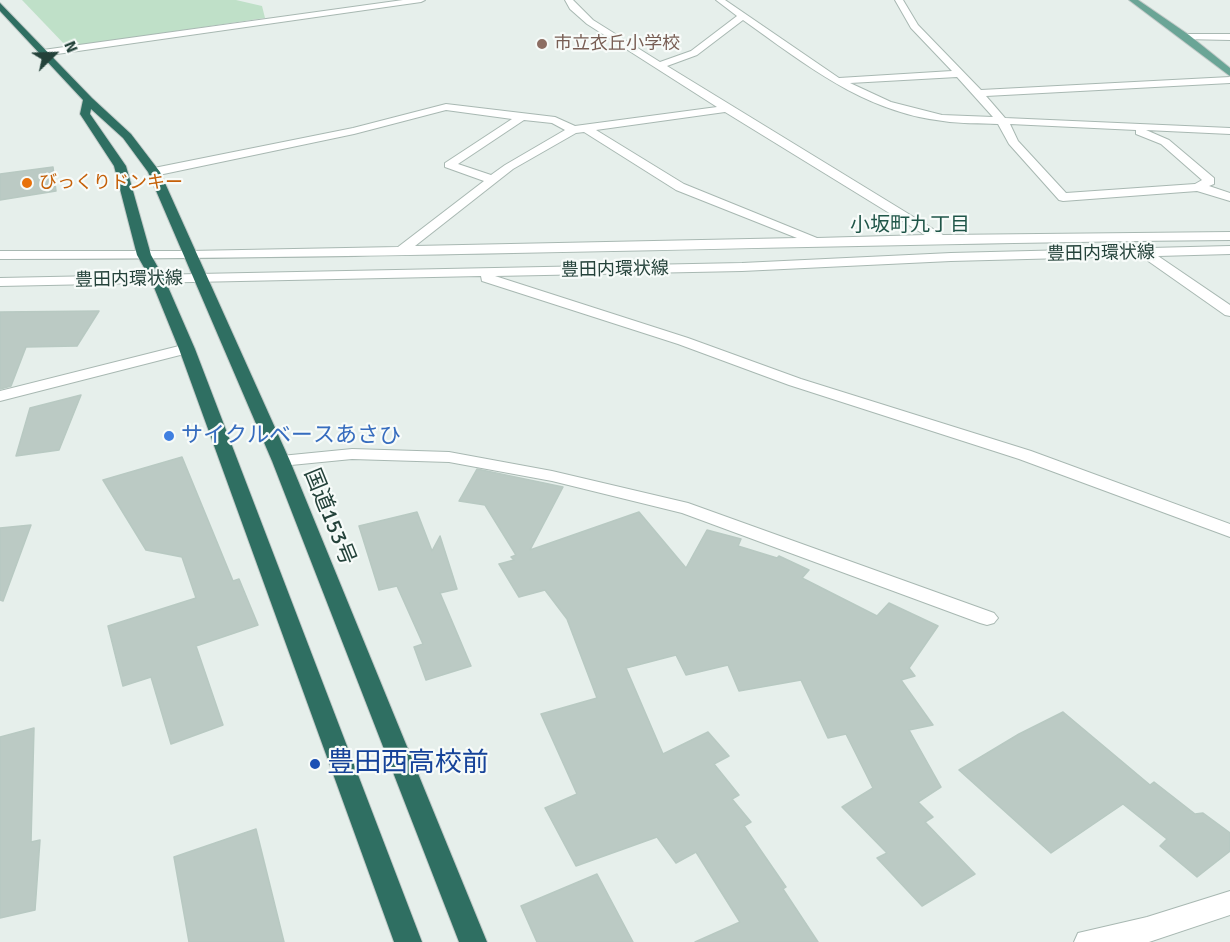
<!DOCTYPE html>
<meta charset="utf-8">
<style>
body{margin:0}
#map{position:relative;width:1230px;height:942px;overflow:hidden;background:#e6efeb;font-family:Signika,sans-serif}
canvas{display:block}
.north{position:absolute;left:24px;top:24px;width:60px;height:60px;-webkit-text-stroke:4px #f7fbf9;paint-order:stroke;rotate:67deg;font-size:16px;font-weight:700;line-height:24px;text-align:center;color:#24423a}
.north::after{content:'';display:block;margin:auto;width:21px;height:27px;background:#24423a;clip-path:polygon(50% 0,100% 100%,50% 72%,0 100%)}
</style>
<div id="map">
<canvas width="1230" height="942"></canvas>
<div class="north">N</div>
</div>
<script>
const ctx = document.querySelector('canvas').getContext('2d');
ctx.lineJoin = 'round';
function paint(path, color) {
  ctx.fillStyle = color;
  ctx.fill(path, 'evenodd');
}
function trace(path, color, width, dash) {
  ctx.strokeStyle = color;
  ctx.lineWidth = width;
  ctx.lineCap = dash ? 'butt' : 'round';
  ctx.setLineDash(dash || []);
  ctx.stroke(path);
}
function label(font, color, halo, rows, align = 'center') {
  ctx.font = font + ' Signika,"Noto Sans JP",sans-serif';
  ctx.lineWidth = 4.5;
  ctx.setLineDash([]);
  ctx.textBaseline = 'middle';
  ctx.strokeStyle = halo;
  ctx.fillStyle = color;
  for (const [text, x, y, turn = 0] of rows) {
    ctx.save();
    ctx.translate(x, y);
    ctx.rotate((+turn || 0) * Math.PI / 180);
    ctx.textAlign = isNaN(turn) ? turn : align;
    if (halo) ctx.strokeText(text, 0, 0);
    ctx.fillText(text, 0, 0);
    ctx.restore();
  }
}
paint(new Path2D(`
 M22,0h214l26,6 3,12 -198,29z`), '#bfe0c8');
const building = new Path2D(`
 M53,167l3,24 -56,9v-26z
 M99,311l-22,35 -51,1 -15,39 -11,3v-77z
 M81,395l-22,55 -43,6 14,-48z
 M182,457l51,124 6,-2 19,46 -62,21 27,79 -52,19 -20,-67 -28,9 -15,-60 88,-28 -14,-41 -36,-7 -43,-70z
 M477,469l86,18 -33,63 109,-38 47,56 21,-38 34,9 -3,7 39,12 2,-2 30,14 -7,8 75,38 12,-13 49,23 -29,42 6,8 -14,4 32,45 -24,5 32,57 -23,15 15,15 -8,5 50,52 -53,32 -45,-48 10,-5 -45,-46 31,-19 -27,-54 -18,4 -27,-58 -62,11 -11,-26 -42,10 -10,-20 -50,13 37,86 45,-22 21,24 -15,8 25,31 -7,4 19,23 -7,4 42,61 -3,2 35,53h-123l45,-20 -44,-70 -20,11 -19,-26 -81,29 -31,-58 32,-14 -36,-80 56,-16 -30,-79 -22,-29 -26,7 -20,-33 15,-4 -3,-3 5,-2 -31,-50 -26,-4z
 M417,512l15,39 8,-15 17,53 -17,4 31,73 -45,14 -12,-33 9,-3 -26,-58 -18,4 -20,-64z
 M31,525l-28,76 -3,-1v-72z
 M1063,712l87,73 4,-3 41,32 8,-1 27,20v18l-33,26 -37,-31 7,-7 -44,-35 -72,49 -92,-83 60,-36z
 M34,728l-3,114 9,-2 -5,70 -35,8v-181z
 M256,829l28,113h-95l-15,-85z
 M597,874l36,68h-96l-16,-36z`);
paint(building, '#bbcac4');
trace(building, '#b8c9c2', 1.5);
const minor = new Path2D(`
 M403,0h22l-4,2 -378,54 -5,-3 5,-3z
 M565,0h8l20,20 67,42 31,-11 46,-35 -21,-16h9l114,78 113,-7 -41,-43 -16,-28h8l15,25 63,65 249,-13v6l-244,13 19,22 225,10v6l-84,-4 23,10 45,38v6l-5,2 21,7v8l-33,-10 -134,10 -4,-1 -50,-56 -11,-20c-18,-1 -37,0 -55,-3 -79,-9 -138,-57 -200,-101l-46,35 -30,11 276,169 287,-3v8c-410,4 -820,19 -1230,19v-8h190l208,-4 86,-66 -39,-14v-4l67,-44 -66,-9 -92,24 -200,42 -6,-4 6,-4 199,-40 93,-24 109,13 20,9 142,-19 -130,-83 -17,-15zM957,77l36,40 -51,-2 -51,-13 -41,-19zM725,112l200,123 -108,3 -133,-54 -88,-54zM524,120l28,3 13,7 -60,35 -14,10 -33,-11zM1010,124l126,6v4l25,10 41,36 -7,4 -129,9 -48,-52zM584,132l92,58 121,48 -382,8 98,-77 63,-36z
 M1186,34h44v6l-47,-1 -2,-2z
 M1230,246v8l-72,2 72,49v11l-5,-1 -84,-59 -190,5 -209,10 -247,5 193,62 113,41 230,72 199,73v13l-211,-78 -230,-74 -111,-41 -196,-63 -1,-5 -481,10v-8l742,-15 209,-10z
 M187,344l8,5 -3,3 -192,49v-10z
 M352,449l97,3 103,19 136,32 306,110 4,5 -4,5 -7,2 -7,-2 -298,-110 -130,-32 -103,-19 -97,-3 -71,7 -6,-1 -3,-4 3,-4 6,-1z
 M1230,891v24l-81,27h-75l4,-9 69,-16z`);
const major = new Path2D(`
 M1129,0h9l51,35 41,33v8z`);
const highway = new Path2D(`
 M0,3l92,95 39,36 29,38 130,289 197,481h-28l-187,-481 -124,-289 -25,-34 -32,-29 -1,5 36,52 25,89 14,25 30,69 227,593h-28l-215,-593 -28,-69 -14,-25 -23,-89 -34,-52 3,-14 -83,-89z`);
trace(minor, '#a8b8b2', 2);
trace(major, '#c2cac8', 2);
trace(highway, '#c2cac8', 2);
paint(minor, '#fff');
paint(major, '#6aa596');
paint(highway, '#2f6f62');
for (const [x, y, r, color] of [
 [542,44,6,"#8d6e63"],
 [27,183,6,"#e8710a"],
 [169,436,6,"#3f7fe0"],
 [315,764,6,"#1a4fb4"]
]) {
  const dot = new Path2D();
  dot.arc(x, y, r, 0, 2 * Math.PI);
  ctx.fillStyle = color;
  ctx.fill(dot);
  trace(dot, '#f7fbf9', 2);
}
label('18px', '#785e54', '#f7fbf9', [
 ["市立衣丘小学校",554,44]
], 'left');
label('18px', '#c56008', '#f7fbf9', [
 ["びっくりドンキー",39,183]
], 'left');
label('18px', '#24423a', '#f7fbf9', [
 ["豊田内環状線",1101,254,-1],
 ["豊田内環状線",615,270,-1],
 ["豊田内環状線",129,280,-1]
]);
label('20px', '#1f5548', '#f7fbf9', [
 ["小坂町九丁目",910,226]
]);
label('22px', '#366cbe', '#f7fbf9', [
 ["サイクルベースあさひ",181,436]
], 'left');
label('22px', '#24423a', '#f7fbf9', [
 ["国道153号",329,517,68]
]);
label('27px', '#164399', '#f7fbf9', [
 ["豊田西高校前",327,764]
], 'left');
</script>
